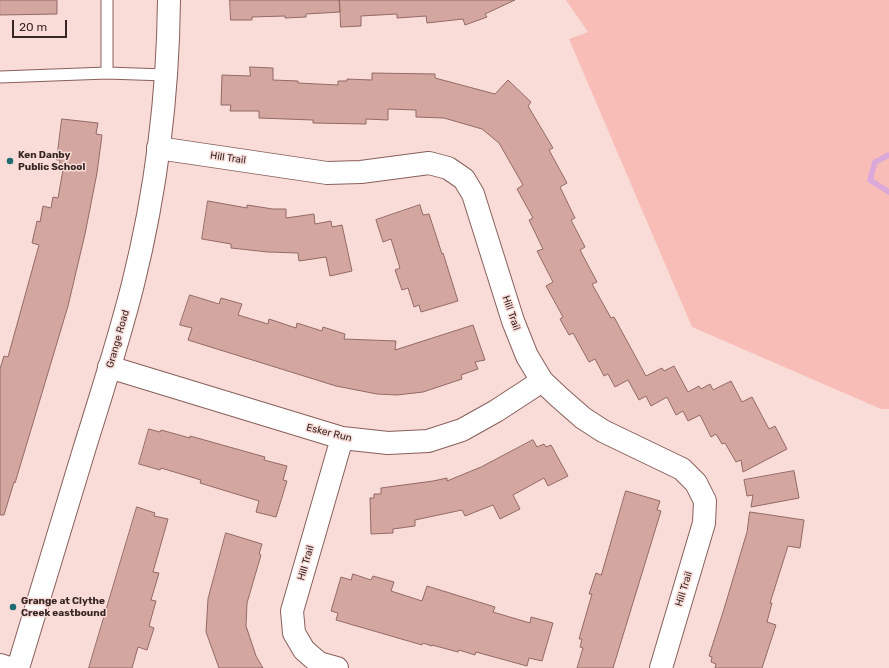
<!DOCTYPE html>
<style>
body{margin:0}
#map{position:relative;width:889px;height:668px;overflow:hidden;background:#f9dcd8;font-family:Rubik,sans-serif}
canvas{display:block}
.scale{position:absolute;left:12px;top:20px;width:55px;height:18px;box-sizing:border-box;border:2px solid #372624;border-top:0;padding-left:5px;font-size:12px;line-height:14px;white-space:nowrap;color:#372624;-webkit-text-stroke:3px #f9dcd8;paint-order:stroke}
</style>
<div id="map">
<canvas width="889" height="668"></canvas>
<div class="scale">20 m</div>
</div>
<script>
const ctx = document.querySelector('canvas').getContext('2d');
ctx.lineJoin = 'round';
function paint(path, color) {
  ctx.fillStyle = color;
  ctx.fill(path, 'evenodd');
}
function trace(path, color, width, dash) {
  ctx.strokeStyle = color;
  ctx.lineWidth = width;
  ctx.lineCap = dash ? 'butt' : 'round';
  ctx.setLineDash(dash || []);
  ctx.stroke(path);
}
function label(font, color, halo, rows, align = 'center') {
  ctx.font = font + ' Rubik,sans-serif';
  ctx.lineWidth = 3;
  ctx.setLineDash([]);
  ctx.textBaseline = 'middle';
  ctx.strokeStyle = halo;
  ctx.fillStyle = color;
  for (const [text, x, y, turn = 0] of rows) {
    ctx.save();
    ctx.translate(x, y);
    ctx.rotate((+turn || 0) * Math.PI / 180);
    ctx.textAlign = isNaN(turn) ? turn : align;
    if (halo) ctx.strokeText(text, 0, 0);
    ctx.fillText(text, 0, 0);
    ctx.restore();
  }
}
paint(new Path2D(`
 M566,0h323v409h-8l-189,-82 -123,-288 19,-7z`), '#f8bdb6');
trace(new Path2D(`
 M889,155l-14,7 -5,18 19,12`), '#daa8da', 5.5);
const building = new Path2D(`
 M0,0h57v14l-57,1z
 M230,0h109l1,12 -34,2v3l-21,1v-2l-33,1v3h-21z
 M340,0h175l-30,14 2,3 -22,8 -2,-6 -36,4 -1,-7 -29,2v-4l-36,2v10l-20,1z
 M250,67l23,1v12l25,1v2l40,2v-4h9v-2l25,1v-7l63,1v4l60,16 13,-14 23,22 -3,4 25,42 -4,2 18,33 -7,4 15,31 -4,2 14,27 -5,3 17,32 -5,2 19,34 3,-1 32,59 16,-8 2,3 10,-5 14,26 11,-6 2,3 9,-5 3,6 18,-9 11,21 10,-5 17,32 6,-3 12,23 -44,23 -2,-12 -5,2 -11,-19 -3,1 -6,-10 -5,3 -11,-22 -12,6 -5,-10 -7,4 -9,-18 -16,9 -5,-10 -7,4 -11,-20 -13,7 -7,-13 -4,2 -9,-17 -6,3 -16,-29 -4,2 -9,-16 3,-2 -17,-31 7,-4 -16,-31 6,-2 -14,-29 4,-2 -16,-29 6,-4 -24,-42 -17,-14 -38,-11 -28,-1v-7l-28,-1v11l-22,-1v5l-53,-1v-3l-54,-2v-7h-29l1,-6h-10l1,-30 28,1z
 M62,119l36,4 -2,11 6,1 -5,38 -12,61 -17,72 -53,177 -1,-1 -10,33h-4v-146l4,-13 4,1 31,-112 -7,-2 5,-22 3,1 3,-16 8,2 2,-11 5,1 5,-28 -4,-1 1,-9h-3z
 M208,201l39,7v-3l26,4h13v9l28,-4 1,10 16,-3 1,6 10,-2 10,46 -22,5 -4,-19 -27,4 -1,-8 -30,-1 -37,-4v-4l-29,-5z
 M420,205l3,10 6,-1 13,40 1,-1 15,48 -37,11 -2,-7 -5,2 -6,-19 -6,2 -7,-20 5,-2 -9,-29 -8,3 -7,-22z
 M190,295l29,9 2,-6 21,6 -4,11 30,9 1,-5 27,9 1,-5 25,8 1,-4 22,7 -1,5 52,2 -1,9 78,-25 12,35 -10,2 3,7 -17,6 1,4 -39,13 -26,3 -20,-1 -41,-8 -148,-46 4,-12 -12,-3z
 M149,429l11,3 1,-2 29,8v-2l18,5 57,16 -1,3 23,6 -4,14 4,1 -11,36 -20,-5 3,-11 -59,-18 1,-3 -40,-12 -1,2 -21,-6z
 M533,440l4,7 7,-3 2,3 5,-2 17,31 -20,10 -4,-8 -31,17 7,14 -20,10 -7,-14 -28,11 -3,-6 -47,10v6l-22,3v4l-22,1 -1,-36h4v-4h7v-6l52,-7 14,-3v3l34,-14z
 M794,471l5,27 -48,9 2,-12 -6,1 -3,-16z
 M626,491l34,10 -3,9 4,1 -48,157h-36l6,-20 -3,-1 2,-8h-3l13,-45h-3l7,-21 5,2z
 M137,507l18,6 -1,3 14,3 -15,53 6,1 -8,27 5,1 -7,25 5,2 -7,22 -9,-3 -6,21h-43z
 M750,512l54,8 -4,28 -12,-2 -18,57h2l-5,19 9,3 -14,43h-47l1,-4 -5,-2 1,-5 -3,-1 15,-47 23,-77z
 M226,533l36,11 -3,10 2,1 -14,48 -1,23 10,30 7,12h-44l-13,-36 2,-33z
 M353,574l18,6 2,-4 21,6 -3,9 31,10 5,-15 68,21 -2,5 37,11 1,-6 22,6 -11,38 -13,-3 -2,8 -51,-14 -1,3 -16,-5 -1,2 -26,-7v1l-9,-3 -1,2 -86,-25 2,-7 -7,-2 10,-34 10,3z`);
paint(building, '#d3a6a0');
trace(building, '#936964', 1);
const service = new Path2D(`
 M107,0v73
 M0,77l107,-4 58,2`);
const minor = new Path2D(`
 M158,148l169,25 34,-1 68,-9 19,5 16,11 9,15 40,127 14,35 15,25 17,16 24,21 20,13 79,38 14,14 9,18 -1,22 -43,145
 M109,367l233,71 46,5 40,-2 34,-11 34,-19 46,-30
 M0,665l9,3
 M337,668l-18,-5 -15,-13 -10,-17 -2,-22 50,-173`);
const tertiary = new Path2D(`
 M18,668c22,-73 44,-146 66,-218 17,-55 35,-110 49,-166 23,-92 35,-189 36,-284`);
trace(service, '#885f5b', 13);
trace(minor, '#885f5b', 24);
trace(tertiary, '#885f5b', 24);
trace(service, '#fff', 11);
trace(minor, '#fff', 22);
trace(tertiary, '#fff', 22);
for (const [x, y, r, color] of [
 [10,161,4,"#1f6a73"],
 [13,607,4,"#1f6a73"]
]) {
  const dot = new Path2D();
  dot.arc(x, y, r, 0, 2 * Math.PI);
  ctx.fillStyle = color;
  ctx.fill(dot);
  trace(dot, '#f9dcd8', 1.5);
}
label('bold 10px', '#372624', '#f9dcd8', [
 ["Ken Danby",18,155],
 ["Public School",18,167],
 ["Grange at Clythe",21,601],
 ["Creek eastbound",21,613]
], 'left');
label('10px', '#372624', '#f9dcd8', [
 ["Hill Trail",228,158,8],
 ["Hill Trail",511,313,71],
 ["Grange Road",118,339,-74],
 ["Esker Run",329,433,14],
 ["Hill Trail",306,563,-74],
 ["Hill Trail",684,589,-73]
]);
</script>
